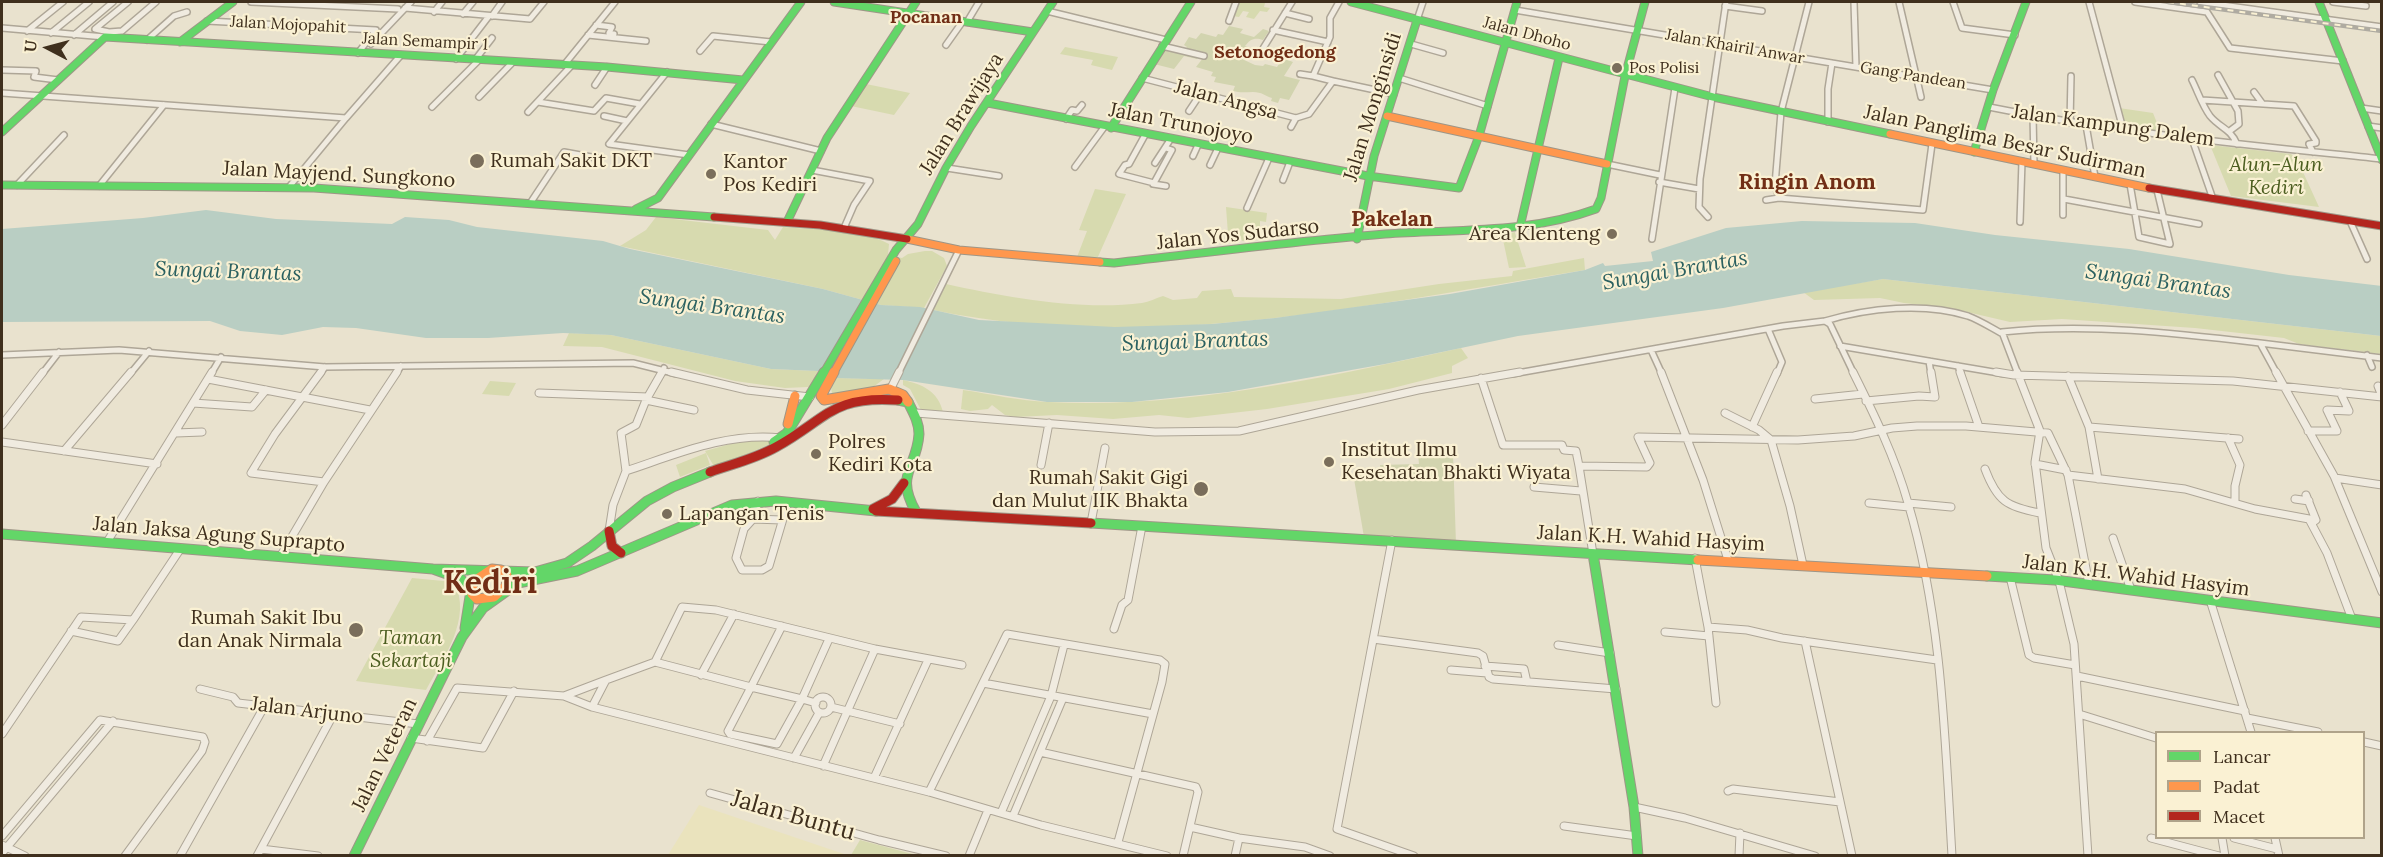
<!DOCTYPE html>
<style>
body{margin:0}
#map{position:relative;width:2383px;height:857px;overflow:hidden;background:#e9e2ce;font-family:Lora,serif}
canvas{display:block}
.frame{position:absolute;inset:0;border:3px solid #3f2f1d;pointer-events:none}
.legend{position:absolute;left:2155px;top:731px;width:210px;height:108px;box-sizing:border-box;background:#faf1d3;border:2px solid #afa38a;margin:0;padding:8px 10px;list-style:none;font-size:18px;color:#3f2f1d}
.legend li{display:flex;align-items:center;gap:12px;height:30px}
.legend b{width:30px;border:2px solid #afa38a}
.north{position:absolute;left:18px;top:18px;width:60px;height:60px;-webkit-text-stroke:4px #faf1d3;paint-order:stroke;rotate:276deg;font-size:16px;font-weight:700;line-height:24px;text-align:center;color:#3f2f1d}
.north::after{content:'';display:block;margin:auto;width:21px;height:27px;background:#3f2f1d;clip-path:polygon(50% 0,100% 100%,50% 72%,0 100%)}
</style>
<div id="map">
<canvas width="2383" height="857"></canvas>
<div class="frame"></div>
<ul class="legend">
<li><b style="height:8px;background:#63d668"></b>Lancar</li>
<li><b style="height:8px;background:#ff974d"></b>Padat</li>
<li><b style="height:8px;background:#b3261e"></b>Macet</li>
</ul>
<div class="north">U</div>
</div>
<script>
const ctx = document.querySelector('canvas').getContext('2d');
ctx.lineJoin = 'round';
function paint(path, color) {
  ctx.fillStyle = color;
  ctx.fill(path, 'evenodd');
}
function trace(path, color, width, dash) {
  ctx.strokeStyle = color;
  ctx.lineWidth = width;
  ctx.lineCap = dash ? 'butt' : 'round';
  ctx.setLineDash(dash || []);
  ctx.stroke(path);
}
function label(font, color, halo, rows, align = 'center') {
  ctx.font = font + ' Lora,serif';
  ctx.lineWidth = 4.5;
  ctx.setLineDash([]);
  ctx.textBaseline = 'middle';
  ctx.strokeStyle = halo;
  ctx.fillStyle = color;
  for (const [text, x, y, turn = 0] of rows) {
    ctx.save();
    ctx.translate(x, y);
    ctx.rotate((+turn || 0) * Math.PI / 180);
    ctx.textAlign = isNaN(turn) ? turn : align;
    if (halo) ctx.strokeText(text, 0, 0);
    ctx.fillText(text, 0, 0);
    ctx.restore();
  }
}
paint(new Path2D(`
 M699,805l148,50h-179z`), '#eae3bd');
paint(new Path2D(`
 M1238,2l27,1 -1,4 6,1 -3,4 -7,-1 -6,8 -8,-2 3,-5 -6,-1 -4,6 -7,-1z
 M1065,47l53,10 -6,13 -21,-5 2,-5 -33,-6z
 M866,84l44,9 -16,22 -43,-9z
 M2119,108l34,5 8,20 -38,-5z
 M2210,145l81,9 6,5 22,48 -88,-11z
 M1095,189l31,5 -29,65 -20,-2 10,-26 -8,-1z
 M1226,207l41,6 -1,9 -6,-1v15h-7l-2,4 -9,1 -3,-8 -11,1z
 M656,217l112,13 7,10 8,-13c31,3 78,2 106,17l-1,11 14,3 6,-4 17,-3h7l12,7 3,8 -23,42 -43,-3 -58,-16 -203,-43 26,-16z
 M1515,232v1l11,34 -17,1 -7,-33z
 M1584,258l1,12c-214,34 -436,85 -652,40l13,-26c59,13 135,27 196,19 7,-1 14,-5 21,-7l10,4 24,-2 5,-7 29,-2 3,8 107,2 98,-15 73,-8 1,-5z
 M1883,279l498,57v18l-82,-10 -15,-6 -89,-10 -133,-9 -52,3 -60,-14 -46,-5 -24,-5 -66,2 -11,-8z
 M569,333l42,2 160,34 47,2 -7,16h-3l-23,1 -50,-7 -133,-34 -39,-1z
 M1461,348l7,10 -16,8v7l-63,16 -122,20 -79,9 -29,-3 -46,4 -56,-4 -42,2 -10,-2 -13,-10 -4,4 -18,2 -9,-2 2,-19c28,4 57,11 85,12 138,7 279,-25 413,-54z
 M836,378l48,1 -11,8 -41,7 -1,-7z
 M903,380c19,4 35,11 40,32l-22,-2 -11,-21 -7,-4z
 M490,381l26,2 -7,13 -27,-2z
 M774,434l-4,10 -55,24 -10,-17 54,-15z
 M706,453l4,12 -30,12 -4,-12z
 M412,578l42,4c19,36 -11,77 -28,108l-70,-9z
 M860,840l56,15h-65z`), '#d7daaf');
paint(new Path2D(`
 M1229,26l14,3 -3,4 14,4 9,-8 6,2 -6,9c-8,-3 -13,-1 -18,6l7,2 -10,11 13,6 8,1 2,-2 12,3 6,-9v-3l-6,-1 5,-7 9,1 -1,4 7,2 -10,1 -2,4 8,3 -9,14 16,4 -11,20 -9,-2 -2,5 -7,-2 1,-3c-7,-2 -10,-6 -19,-6 -7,0 -13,1 -20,-1l2,-5 -21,-4 2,-5 -5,-1 2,-4 -17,-5 7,-9 -4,-2 -2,3 -13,-3 -10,13 -20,-5 11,-17 20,3 2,-3 -3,-2 5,-8 7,2 5,-6 15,4 2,-3 5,1z
 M1418,453l35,1 3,90 -92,-7 -11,-64h28l-1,-8 39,-1z`), '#d2d4af');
paint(new Path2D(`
 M206,210l70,9 116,5 13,-7 44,3 28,7 126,14 27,8 193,40 58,16 39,2 59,13 136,7 97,-3 63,-6 175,-24 135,-24 18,-7 2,3 48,-5 -2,-9 75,-24 76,-7 113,2 80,12 134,14 160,26 93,11 -1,50 -498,-57 -160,29 -205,28 -133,28 -157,28 -96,10h-85l-144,-22 -67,-2 -18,-7 -47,-2 -160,-34 -48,-2 -75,5h-62l-70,-10 -33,-1 -41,8 -42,-4 -30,-10 -208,1v-93l141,-11z`), '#b9cec3');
const streetFar1 = new Path2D(`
 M251,2l147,7
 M1854,2l2,65
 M1899,2l22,95
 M1953,2l9,26 53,7
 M2089,2l34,127
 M2135,2l72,10 23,36 113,13
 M2200,2l182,25
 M2333,2l33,4
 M1725,6l37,5
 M405,8l125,11 14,-17
 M1515,10l478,80
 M1047,11l119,29
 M434,12l8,-10
 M1285,13l24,6
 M463,14l10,-12
 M492,16l10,-14
 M1417,20l6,-18
 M207,21l169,9 -18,23
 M1229,21l7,-19
 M967,22l12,-20
 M596,25l16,2 -3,6 5,1
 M2,28l103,9 4,-5 13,-1 34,-29
 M1273,30l55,12
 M27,31l36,-29
 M109,32l-14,-3 33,-27
 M51,33l38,-31
 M74,35l39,-33
 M588,35l58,6
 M147,40l27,-24 13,-4
 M371,44l40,-42
 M1411,44l32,9
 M946,45l17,-24
 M1162,46l42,10
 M1262,50l30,-48
 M700,51l13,-15 58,6
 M456,59l33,-43
 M475,60l17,-22
 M564,65l51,-63
 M2,70l34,1 -2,6 24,3
 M667,72l-58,72 80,11
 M1300,74l13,2
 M2218,75l20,36 1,13 -8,6
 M1142,78l154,40 13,-4 24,-33 61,13
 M1399,78l89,28
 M2192,80c6,12 10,25 18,36 10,12 20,12 27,28
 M1333,81l-20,-5 17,-39v-19l9,-16
 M595,85l12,-18
 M2254,92l8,11
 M2,93l344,25 -57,69
 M479,97l34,-35
 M2202,100l92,6 22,35v2l-7,1 4,8
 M538,102l56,9 12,-13 34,6
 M432,107l47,-47
 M1989,107c130,26 261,38 392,52
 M2361,108l21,3
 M1189,111l12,-18
 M528,112l43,-46
 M2033,115l1,49
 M604,116l23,5
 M346,118l55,-63
 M1066,119l6,-9 5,1 5,-6
 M1828,122v-33l4,-26
 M2070,123l1,-47
 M711,124l110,27
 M2086,125l9,52
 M2368,126l14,2
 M1291,127l5,-9
 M1145,135l-16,29 -4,1 -6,9 35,9 18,-33 -6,-2
 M2192,139l21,60
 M1193,156l5,-11
 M1155,163l15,-23
 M1607,164l53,11
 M1210,165l8,-17
 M1075,167l30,-41
 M947,168l52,8
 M812,170l58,11 -16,24 -10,23
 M2063,170v45
 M1283,180l7,-18
 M1659,182l40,7
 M1153,184l13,2
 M2130,184l9,53 31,7 -13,-54
 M17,185l47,-50
 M99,186l65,-81
 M1779,198l-4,-13 6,-73 28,-110
 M2064,199l135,25
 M1766,200l13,-2 144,12 9,-66
 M531,202l33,-50 33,6
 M1247,208l22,-50
 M1708,217l-9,-10 1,-28 26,-177
 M2350,221l17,38
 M2020,222l2,-61
 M1652,239l23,-151
 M1825,321c43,-13 99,-19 143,-5 11,4 22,11 33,17
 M1768,329l14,33 -5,12
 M2260,343l122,15
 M1840,346l165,28
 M1651,350l11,24
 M2,355l117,-5 206,17 308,-4 44,11
 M2367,355l5,12
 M1929,361l2,13
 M1958,366l3,8
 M42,374l17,-22
 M130,374l19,-23
 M211,374l10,-17
 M320,374l5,-7
 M396,374l5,-8
 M661,374l3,-6
 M898,374l61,-124
 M1512,374l271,-48 42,-5 5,3 24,50
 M2018,374l-16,-42c86,-9 172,1 258,11l17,31`);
const street = new Path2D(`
 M321,372l-46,62 -24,39 73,9
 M671,372l76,18 63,7
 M1661,372l42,108 25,80
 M1853,372c21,42 42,85 55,131 34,114 37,235 44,353
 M1960,372l19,55
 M1996,372l18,3 219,6 149,16
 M2017,372l23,59 -5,31 11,86 13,33 15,63 14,212
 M2276,372l58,104 48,116
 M2068,376l21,51 9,52
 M1481,378l22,67h59l2,5 12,1 3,15
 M208,379l162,31
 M2378,386l4,10
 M891,388l8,-16
 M539,393l109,4
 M1815,399l48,-5
 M646,400l48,10
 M1866,401l53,-5 16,1 -4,-25
 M193,403l59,4 14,-17
 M916,413l239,19 84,-1 179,-41 102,-18
 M1725,413l34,17 12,10 19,66 13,59
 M2,425l41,-53
 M1752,427l25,-55
 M2089,427l150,12
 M2308,431h29l-10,-21 22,1 -9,-19
 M176,433l26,-1
 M2228,438l12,27 -5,21v17
 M2,442l155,22
 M64,451l67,-79
 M2035,464l31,6
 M1041,465l8,-42
 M1985,469c12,32 22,38 55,44
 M626,471l-5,-38 15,-8 10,-25 16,-28
 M2068,475l117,14 70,20 54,10 18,34 25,66
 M2335,478l47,7
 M1534,487l47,4
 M2306,495l10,25 -3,2
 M2295,499l14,2
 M758,501l-5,18 -9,10 -8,29 6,12h20l7,-4 19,-64
 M1869,503l40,4
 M1908,503l43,4
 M753,519l29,1
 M1091,523l14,-75
 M609,531l4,-26 13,-34c51,-17 101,-39 155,-33
 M2113,538l18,52
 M1392,540l-55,289 77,27
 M107,542l105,-170
 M1593,554l-14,-88 68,1 3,-4 -12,-26 160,3 56,-4 38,-8 25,-2h49l82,7 20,42 21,109
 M280,557l44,-75 73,-110
 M1695,558l13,69 8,76
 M2010,577l19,78 5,3 41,7
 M2210,600l41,132
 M1708,627l39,3 35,8 155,22
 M1114,629l8,-24 6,-5 14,-74
 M71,631l47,10 15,-21
 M1665,632l44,4
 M1373,639l105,14 5,3 6,21 4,2 123,10
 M1805,641l47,215
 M1558,645l52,8
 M655,662l27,-55 34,3 159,39 87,16
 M1485,666l39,3 3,13
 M1451,670l36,3
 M701,675l33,-61
 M2077,676l168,35
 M606,680l49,-18 96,25
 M983,683l170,31
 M751,687l51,12 -25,45 -47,-10 -2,-3z
 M751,687l31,-61
 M200,689l33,8 5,6 180,21
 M564,696l42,-16 -14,27
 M815 705a8 8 0 1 1 16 0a8 8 0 1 1-16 0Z
 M816,703l-14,-4 27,-60
 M831,707l69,17
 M2079,714l77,24
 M2247,718l71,14
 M2,734l79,-117 52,3 48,-72
 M411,738l72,10 31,-57
 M427,741l30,-53 107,8 28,11 337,85 112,33 126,31
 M2364,742l18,4
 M1040,752l156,35 2,5 -15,64
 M794,758l25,-45
 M823,766l52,-117
 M874,778l54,-118
 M1728,791l5,-2 107,13
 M929,792l78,-158 153,26 5,4 -3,18 -44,160
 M710,793l169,47 67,16
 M1634,807l51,11 130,38
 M1001,813l50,-117 13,-51
 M1013,816l50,-118
 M1564,826l73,10
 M1190,827l49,11 66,9 25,9
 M2,836l98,-116 103,17 2,5 -3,9 -77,105
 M2151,838l68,18
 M2222,838l3,18
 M2234,838l43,11
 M2275,838l4,18
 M2,845l23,11
 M261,849l57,7
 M2,853l111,-132
 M180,856l84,-149
 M257,856l76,-141
 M969,856l19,-46
 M1235,856l4,-18
 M1739,856l1,-23`);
const fastFar1 = new Path2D(`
 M834,2l199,30
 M1351,2l362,95 177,37
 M2319,2l63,158
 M180,42l53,-40
 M988,103l380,73 91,12 20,-52 38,-134
 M1111,128l80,-126
 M2,132l103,-95 502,30 136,13
 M1974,152l19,-62 33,-88
 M2,185l312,3 400,29
 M636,209l22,-11 143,-196
 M787,222l40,-84 89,-136
 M1520,227l39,-169
 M1357,239l17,-83 43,-136
 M1100,262l14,1c90,-10 181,-22 271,-29 71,-5 143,0 211,-25l5,-11 24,-122 20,-74
 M823,374l73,-124 22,-26 28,-56 25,-42 82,-124`);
const fast = new Path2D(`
 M898,400l10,2c5,10 11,20 11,32 -2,35 -25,39 -3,78
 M774,442l13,-9 37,-61
 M1091,523l607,37
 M2,534l431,35 102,3 32,-9 25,-17 55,-45 26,-14 37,-15
 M1593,554l41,253 4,49
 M433,569l28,10 10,11 -6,38
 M1987,576l68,4 327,43
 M354,856l108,-219 21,-29 35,-25 59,-12 155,-66 44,-4 100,10`);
const slowFar1 = new Path2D(`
 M1387,116l220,48
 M1890,134l259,54
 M907,239l52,11 141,12
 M833,374l63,-113`);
const slow = new Path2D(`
 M834,372l-13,24 3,4 65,-11 14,6 5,7
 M788,424l7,-28
 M1698,560l289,16
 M492,569l9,1 6,5 -1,11 -12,11 -17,2 -5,-5 1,-12z`);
const jamFar1 = new Path2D(`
 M2149,188l233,38
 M714,217l106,8 87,14`);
const jam = new Path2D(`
 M710,472c22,-8 45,-13 66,-25 51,-28 56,-52 122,-47
 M873,509l19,-10 12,-16
 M876,511l215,12
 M609,531l3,15 9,7`);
trace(streetFar1, '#aea697', 8);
trace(street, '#aea697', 9);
trace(fastFar1, '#9e9687', 9);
trace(fast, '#9e9687', 11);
trace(slowFar1, '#9e9687', 9);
trace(slow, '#9e9687', 11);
trace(jamFar1, '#9e9687', 9);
trace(jam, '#9e9687', 11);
trace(streetFar1, '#f0ebe0', 5);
trace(street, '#f0ebe0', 7);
trace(fastFar1, '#63d668', 7);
trace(fast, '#63d668', 9);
trace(slowFar1, '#ff974d', 7);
trace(slow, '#ff974d', 9);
trace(jamFar1, '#b3261e', 7);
trace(jam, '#b3261e', 9);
const rail = new Path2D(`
 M2168,2l214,29`);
trace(rail, '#afaba1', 4.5);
trace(rail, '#faf1d3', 2, [6]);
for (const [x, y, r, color] of [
 [1617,68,6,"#7a6e5b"],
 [477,161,8,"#7a6e5b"],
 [711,174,6,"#7a6e5b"],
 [1612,234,6,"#7a6e5b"],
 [816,454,6,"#7a6e5b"],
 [1329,462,6,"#7a6e5b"],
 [1201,489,8,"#7a6e5b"],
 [667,514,6,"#7a6e5b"],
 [356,630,8,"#7a6e5b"]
]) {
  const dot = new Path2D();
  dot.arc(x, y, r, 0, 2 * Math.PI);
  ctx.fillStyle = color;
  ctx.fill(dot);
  trace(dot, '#faf1d3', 2);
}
label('16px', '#3f2f1d', '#faf1d3', [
 ["Jalan Mojopahit",288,25,3],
 ["Jalan Dhoho",1527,34,15],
 ["Jalan Semampir 1",425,42,3],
 ["Jalan Khairil Anwar",1735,47,10],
 ["Gang Pandean",1913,76,9]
]);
label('16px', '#3f2f1d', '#faf1d3', [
 ["Pos Polisi",1629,68]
], 'left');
label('bold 18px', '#712e16', '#faf1d3', [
 ["Pocanan",926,18],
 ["Setonogedong",1275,53]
]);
label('20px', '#3f2f1d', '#faf1d3', [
 ["Jalan Angsa",1226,100,15],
 ["Jalan Monginsidi",1373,107,-73],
 ["Jalan Brawijaya",962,114,-58],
 ["Jalan Trunojoyo",1181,124,11],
 ["Jalan Kampung Dalem",2113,126,8],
 ["Jalan Panglima Besar Sudirman",2005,142,12],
 ["Jalan Mayjend. Sungkono",339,175,3],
 ["Jalan Yos Sudarso",1238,235,-6],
 ["Jalan Jaksa Agung Suprapto",219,535,5],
 ["Jalan K.H. Wahid Hasyim",1651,539,3],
 ["Jalan K.H. Wahid Hasyim",2136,576,7],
 ["Jalan Arjuno",307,711,7],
 ["Jalan Veteran",385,755,-64]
]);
label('20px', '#3f2f1d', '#faf1d3', [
 ["Rumah Sakit DKT",490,161],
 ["Kantor",723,162],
 ["Pos Kediri",723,185],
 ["Area Klenteng",1600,234,"right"],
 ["Polres",828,442],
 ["Kediri Kota",828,465],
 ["Institut Ilmu",1341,450],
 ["Kesehatan Bhakti Wiyata",1341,473],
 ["Rumah Sakit Gigi",1188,478,"right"],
 ["dan Mulut IIK Bhakta",1188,501,"right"],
 ["Lapangan Tenis",679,514],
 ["Rumah Sakit Ibu",342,618,"right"],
 ["dan Anak Nirmala",342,641,"right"]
], 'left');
label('italic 20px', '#4c5e20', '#faf1d3', [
 ["Alun-Alun",2276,165],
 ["Kediri",2276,188],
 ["Taman",411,638],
 ["Sekartaji",411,661]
]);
label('italic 21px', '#2a6060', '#faf1d3', [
 ["Sungai Brantas",1675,271,-10],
 ["Sungai Brantas",228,272,2],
 ["Sungai Brantas",2158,282,8],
 ["Sungai Brantas",712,307,8],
 ["Sungai Brantas",1195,342,-2]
]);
label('bold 22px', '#712e16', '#faf1d3', [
 ["Ringin Anom",1807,183],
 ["Pakelan",1392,220]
]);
label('24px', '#3f2f1d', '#faf1d3', [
 ["Jalan Buntu",793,816,16]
]);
label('bold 32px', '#712e16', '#faf1d3', [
 ["Kediri",490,584]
]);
</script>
